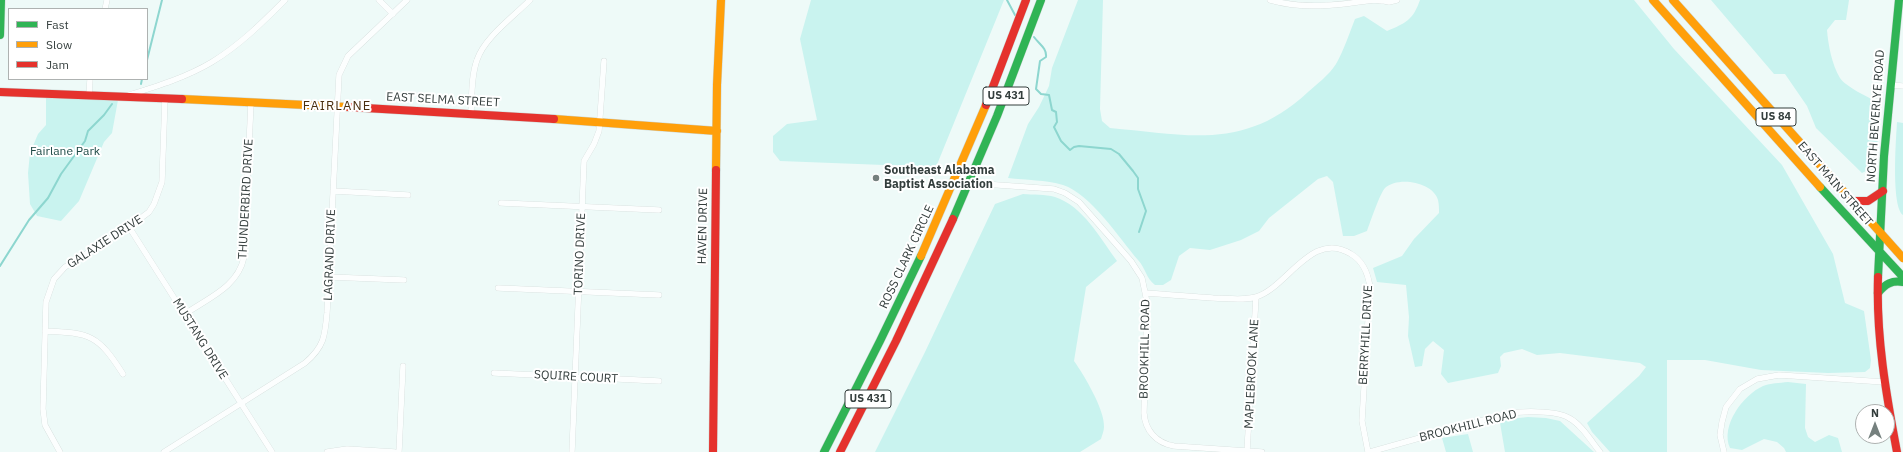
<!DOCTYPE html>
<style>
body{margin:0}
#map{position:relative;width:1903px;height:452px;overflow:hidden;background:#eefaf8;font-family:"IBM Plex Sans",sans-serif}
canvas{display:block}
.legend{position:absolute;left:8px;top:8px;width:140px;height:72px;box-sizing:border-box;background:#fff;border:1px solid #aeb2b1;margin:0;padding:5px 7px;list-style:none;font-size:12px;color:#343e3d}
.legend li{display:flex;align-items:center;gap:8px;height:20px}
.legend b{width:20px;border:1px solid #aeb2b1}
.north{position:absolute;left:1855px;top:404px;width:40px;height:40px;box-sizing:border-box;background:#fff;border:1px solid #aeb2b1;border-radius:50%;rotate:0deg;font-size:11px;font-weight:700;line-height:16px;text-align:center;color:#343e3d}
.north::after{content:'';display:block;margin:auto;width:14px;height:18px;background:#75807e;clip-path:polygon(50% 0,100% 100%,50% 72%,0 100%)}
</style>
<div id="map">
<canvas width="1903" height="452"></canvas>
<ul class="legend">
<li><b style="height:5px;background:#30b455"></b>Fast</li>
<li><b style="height:5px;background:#ff9f0a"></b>Slow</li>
<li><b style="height:5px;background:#e5322d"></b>Jam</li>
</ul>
<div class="north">N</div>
</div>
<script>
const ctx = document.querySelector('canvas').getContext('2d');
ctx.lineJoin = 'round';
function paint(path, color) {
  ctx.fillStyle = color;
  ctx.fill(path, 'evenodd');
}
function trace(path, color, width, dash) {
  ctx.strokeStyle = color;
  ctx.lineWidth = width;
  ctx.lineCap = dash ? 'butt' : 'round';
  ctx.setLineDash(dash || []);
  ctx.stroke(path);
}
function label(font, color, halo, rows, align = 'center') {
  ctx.font = font + ' "IBM Plex Sans",sans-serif';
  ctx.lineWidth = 4;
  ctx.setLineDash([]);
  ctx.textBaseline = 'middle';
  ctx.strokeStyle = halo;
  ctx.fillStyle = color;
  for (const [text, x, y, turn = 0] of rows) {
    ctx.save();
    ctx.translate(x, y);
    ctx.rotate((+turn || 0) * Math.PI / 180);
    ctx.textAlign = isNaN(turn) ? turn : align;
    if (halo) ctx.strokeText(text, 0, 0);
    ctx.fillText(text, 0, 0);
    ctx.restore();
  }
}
paint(new Path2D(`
 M811,0h193l-68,167 -156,-6 -7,-9v-16l14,-12 30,-4 -17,-81z
 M1078,0h25l-3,109 2,12 8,7c78,7 135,23 198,-36 9,-8 21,-17 28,-28 8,-14 13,-30 19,-45l9,-3 23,15c19,-8 26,-11 33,-31h214l40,49 108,116 51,89 12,49 19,8 7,49 -1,8 -5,4 -37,1 -67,-3 -56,-10h-38v92h-57l-18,-20 -5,-9 52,-47 7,-9 -6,-4 -80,-10 -23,2 -15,-6 -18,4 -4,4 1,9 -3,7 -50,10 -7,-9 3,-24 -11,-9 -8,8 -3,17 -7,1 -7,-31 1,-19 -3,-32 -29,-3 -4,-14 29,-12 12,-17 25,-26c0,-4 0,-9 -1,-13 -5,-18 -40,-24 -53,-12 -5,5 -15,35 -18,43l-13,5h-11l-10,-54 -6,-6 -9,3 -49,39 -10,13 -18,9 -31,10 -20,-2 -11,8 -8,24 -8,5h-8c-9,-7 -9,-16 -17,-25 -19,-22 -47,-66 -75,-75 -17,-5 -37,-5 -55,-7l20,-54 11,-17 10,-21 3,-18z
 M1711,0h138l-3,20h-11l-8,10c1,14 5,35 13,48 6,9 28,19 39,25l-2,57 -5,8 -10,5 -46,-45 -9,-22 -22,-32h-11z
 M46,98l72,2 -6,33 -8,9 -25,59 -18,20 -24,-5 -7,-12 -2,-31 2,-20 8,-19 8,-9z
 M1897,122l6,1v92c-12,-9 -7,-76 -6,-93z
 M1023,194c10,1 22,0 32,3 28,9 45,41 62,64l-31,26 -12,74c10,14 31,49 30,66 0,4 -2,8 -3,12l-21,13h-205l50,-100 70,-148z
 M1788,382l18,2 -1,44 3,9 7,5 14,-7 9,3 4,14h-56l-2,-4 -7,-6 -13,-3 -22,11 -12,-2c-10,-22 13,-53 33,-62 8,-3 16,-3 25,-4z
 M1528,417l18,1 14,3 34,31h-89l-5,-29 10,-4z
 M1468,434l5,18h-27l-4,-14z`), '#c9f3ef');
trace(new Path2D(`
 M1007,0l8,15
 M1034,37c5,7 13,11 12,20l-6,4 -4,28 5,5 8,1 3,15 4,2 1,10 -3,5 7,14 9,9 4,-3 5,-1 32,3 8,5 14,17 5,7v11l8,22 -7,21
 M147,60l15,-60
 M141,84l1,-5
 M0,266l29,-46 19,-22 13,-24 24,-33 3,-10 16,-16 8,-11`), '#8dd6cf', 2);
const street = new Path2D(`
 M379,0l14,14
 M1270,0c36,10 68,5 104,0l8,1
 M1380,0l9,2 8,-2
 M105,9l2,-9
 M1890,85l13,1
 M129,95c29,-9 58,-18 83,-33 28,-17 51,-40 73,-62
 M89,96l1,-17
 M471,113c1,-17 0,-37 6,-53 7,-22 36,-43 53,-60
 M957,178l13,5 84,6 11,4 14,9 52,59 11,17 5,24 -3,111c1,17 12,30 30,33l88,6
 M333,191l75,4
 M501,203l158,7
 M129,227l143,225
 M329,277l75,3
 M498,288l161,7
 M1146,293c23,2 45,3 67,5 14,0 29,3 43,-1 31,-9 56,-68 95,-43 12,7 17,19 19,33l-8,134 6,31
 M185,314c23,-16 53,-27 59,-57l7,-155
 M45,331c46,2 53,4 78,43
 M494,373l165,8
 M1247,451l9,-154
 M60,452l-15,-27 -2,-16 3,-107 8,-23 11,-12 64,-40 20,-15 5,-8 8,-22 3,-84
 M164,452l141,-89c19,-16 20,-27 22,-50l12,-238 9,-19 59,-56
 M327,452l20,-3 48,3
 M399,452l4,-86
 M572,452l12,-291 10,-17 5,-13 5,-70
 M1370,452l135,-38c14,-3 52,-4 64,4 13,7 22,23 31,34
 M1724,452l-4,-17 2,-13 4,-15 14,-18 17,-10 22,-4 105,7`);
const fast = new Path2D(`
 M0,35l1,-35
 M1820,187l83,90
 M953,219l44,-103 44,-116
 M1878,277l6,-121 15,-156
 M1878,293c7,-9 14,-13 25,-11
 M824,452l56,-111 41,-85`);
const slow = new Path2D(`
 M1653,0l167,187
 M1673,0l230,258
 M182,99l166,8
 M554,119l163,12
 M716,170l1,-85 4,-85
 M921,256l65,-151`);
const jam = new Path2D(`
 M0,92l182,7
 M986,105l40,-105
 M348,107l206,12
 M1851,201h17l15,-10
 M1878,277c-2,59 8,117 19,175
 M713,452l3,-282
 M840,452l56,-111 57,-122`);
trace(street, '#cdd7d5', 6);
trace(fast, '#cdd7d5', 9);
trace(slow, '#cdd7d5', 9);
trace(jam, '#cdd7d5', 9);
trace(street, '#fcfefe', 5.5);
trace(fast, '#30b455', 8);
trace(slow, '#ff9f0a', 8);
trace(jam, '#e5322d', 8);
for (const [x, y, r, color] of [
 [876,178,4,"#75807e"]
]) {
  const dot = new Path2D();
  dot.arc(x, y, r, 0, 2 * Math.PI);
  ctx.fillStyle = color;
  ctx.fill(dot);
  trace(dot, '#fff', 1.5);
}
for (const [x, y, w] of [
 [1006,96,46],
 [1776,117,40],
 [868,399,46]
]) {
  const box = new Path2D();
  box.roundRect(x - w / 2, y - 9, w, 18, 3);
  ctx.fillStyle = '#fff';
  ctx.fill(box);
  trace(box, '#343e3d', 1);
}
label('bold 11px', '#343e3d', null, [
 ["US 431",1006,96],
 ["US 84",1776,117],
 ["US 431",868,399]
]);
label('12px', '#343e3d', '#fff', [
 ["EAST SELMA STREET",443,100,3],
 ["NORTH BEVERLYE ROAD",1876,116,-86],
 ["EAST MAIN STREET",1835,184,49],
 ["THUNDERBIRD DRIVE",246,199,-87],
 ["HAVEN DRIVE",703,226,-89],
 ["GALAXIE DRIVE",105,242,-33],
 ["TORINO DRIVE",580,254,-88],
 ["LAGRAND DRIVE",330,255,-88],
 ["ROSS CLARK CIRCLE",907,257,-65],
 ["BERRYHILL DRIVE",1366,335,-87],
 ["MUSTANG DRIVE",200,339,58],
 ["BROOKHILL ROAD",1145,349,-89],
 ["MAPLEBROOK LANE",1252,374,-87],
 ["SQUIRE COURT",576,377,3],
 ["BROOKHILL ROAD",1468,426,-14]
]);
label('12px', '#1d4a46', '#fff', [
 ["Fairlane Park",65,152]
]);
label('bold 12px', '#343e3d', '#fff', [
 ["Southeast Alabama",884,171],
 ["Baptist Association",884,185]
], 'left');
ctx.letterSpacing = '1px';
label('13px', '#4a2f0f', '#fff', [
 ["FAIRLANE",337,106]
]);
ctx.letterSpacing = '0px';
</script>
